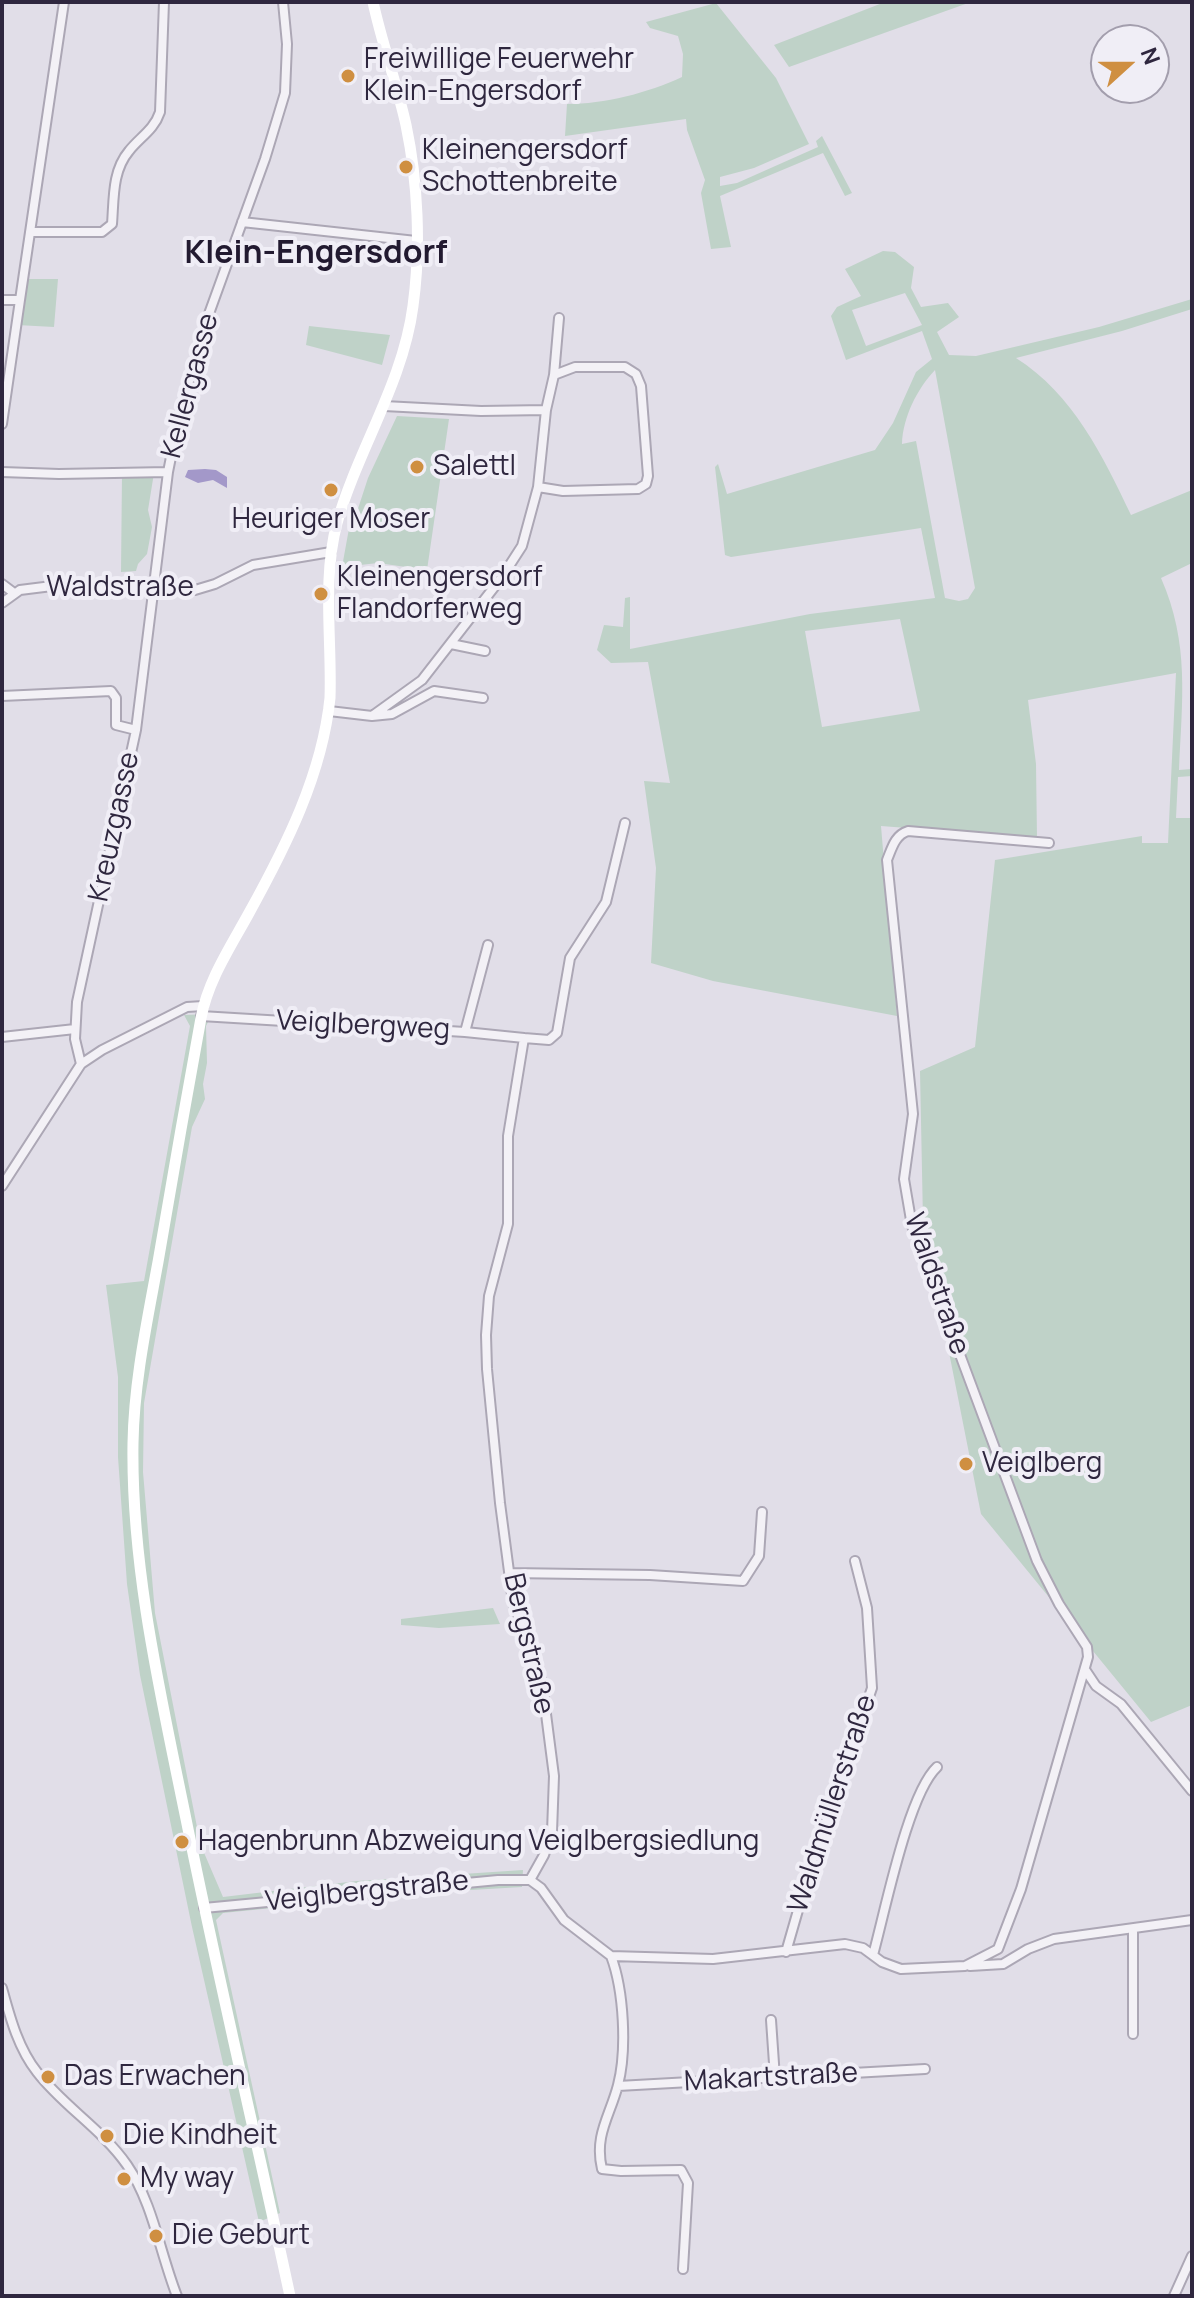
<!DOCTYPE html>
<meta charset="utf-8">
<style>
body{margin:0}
#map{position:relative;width:1194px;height:2298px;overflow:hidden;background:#e1dee8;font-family:Manrope,sans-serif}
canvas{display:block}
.frame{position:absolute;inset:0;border:4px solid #2f273f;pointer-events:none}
.north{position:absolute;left:1090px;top:24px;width:80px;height:80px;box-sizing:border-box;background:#f0eef6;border:2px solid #a39ead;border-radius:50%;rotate:69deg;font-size:22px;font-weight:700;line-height:32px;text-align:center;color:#2f273f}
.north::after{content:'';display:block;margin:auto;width:28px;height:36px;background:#cf8f41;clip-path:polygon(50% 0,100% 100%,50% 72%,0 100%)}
</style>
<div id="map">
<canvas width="1194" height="2298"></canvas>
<div class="frame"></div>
<div class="north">N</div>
</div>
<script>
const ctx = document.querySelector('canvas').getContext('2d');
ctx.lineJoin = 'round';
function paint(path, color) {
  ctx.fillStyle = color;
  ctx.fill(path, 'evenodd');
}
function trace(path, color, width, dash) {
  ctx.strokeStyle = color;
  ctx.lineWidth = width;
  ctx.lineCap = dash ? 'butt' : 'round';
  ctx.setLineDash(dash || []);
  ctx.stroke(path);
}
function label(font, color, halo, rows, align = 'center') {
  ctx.font = font + ' Manrope,sans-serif';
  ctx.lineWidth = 8;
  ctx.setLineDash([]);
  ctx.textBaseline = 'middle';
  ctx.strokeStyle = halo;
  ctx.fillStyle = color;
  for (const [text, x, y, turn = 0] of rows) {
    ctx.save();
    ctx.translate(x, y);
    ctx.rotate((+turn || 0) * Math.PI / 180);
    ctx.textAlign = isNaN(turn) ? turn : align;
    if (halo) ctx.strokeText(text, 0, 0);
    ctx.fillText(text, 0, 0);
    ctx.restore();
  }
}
paint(new Path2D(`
 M885,2h86l-182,65 -15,-22z
 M716,3l60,75 33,66 -55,24 -34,9v9l17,-3 81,-36 -2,-6 6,-5 30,57 -7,3 -22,-43 -103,43 11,51 -20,2 -10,-56 4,-13 -18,-50 -1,-11 -121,17 2,-32c37,0 81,-11 115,-27l1,-23 -5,-18 -28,-8 -4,-6z
 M883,251l12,1 19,15 -3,21 10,19 27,-4 11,14 -22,15 12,23 27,1 123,-29 93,-28v10l-70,22 -106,27c57,36 87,98 115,157l61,-25v73l-31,15c29,66 21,122 18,192l13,-1v7l-14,1 -2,41h16v887l-41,17 -170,-208 -58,-293 -3,-150 55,-24 20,-187 147,-24v7h26l8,-170 -148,27 8,64 1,74 -156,-12 16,190 -184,-35 -62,-18 5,-95 -12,-87 26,2 -22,-121 -37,1 -14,-13 7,-25 19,2 2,-29 5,-1v52l180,-35 125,-16 -14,-70 -190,29 -6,-2 -10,-88 3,-3 9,30 148,-44 18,-27 23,-51 16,-13 -10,-28 -76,29 -15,-44 6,-9 24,-11 -16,-27zM905,293l17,32 -56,21 -14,-36zM935,370l40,218 -7,11 -9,2 -14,-3 -29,-157 -14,3c1,-27 15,-55 33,-74zM900,619l20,92 -98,16 -17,-96z
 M23,279h35l-4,48 -37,-2z
 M309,326l81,9 -8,30 -76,-20z
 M397,416l52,3 -22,151 -49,-7 -36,4 8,-44 4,-2 14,-43z
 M154,473l-6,37 4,17 -5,27 -9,10 -2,7 -15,1 1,-98z
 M212,1014l-6,12 1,37 -4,21 2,15 -13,28 -48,276 -1,69 12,141 42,214 5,21 21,49 134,-16 166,-11 -1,17 -102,6 -197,20 -7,7 64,293 -21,9 -67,-295 -52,-252 -13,-91 -9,-127v-80l-12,-92 38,-4 46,-255 -6,-11z
 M493,1608l7,16 -61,4 -38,-3v-6z`), '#bfd2c8');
paint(new Path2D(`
 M205,469l11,1 11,7v11l-14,-8 -15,3 -13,-6 3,-7z`), '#a398c9');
const minor = new Path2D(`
 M242,222l174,19
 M30,232h72l10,-8c2,-25 0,-53 17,-73 11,-14 25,-21 31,-39l4,-110
 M2,300h18l-18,124
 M20,300l44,-298
 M554,375l5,-57
 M384,406l97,5 65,-1
 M2,472l57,2 109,-2
 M2,584l12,9
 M2,603l18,-13 32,-4 143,4 20,-6 38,-19 78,-13
 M451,644l34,7
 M2,696l109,-5 5,7v27l20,5
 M329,711l43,5 50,-36 80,-103 20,-31 16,-59 8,-77 8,-35 21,-8h50l11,7 5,12 7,90 -2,8 -8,5 -75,2 -25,-4
 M372,716l20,-2 42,-23 49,7
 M201,1016l264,16 59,6
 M465,1032l23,-87
 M2,1037l73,-8
 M81,1064l-6,-25 2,-37 59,-272 32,-258 12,-60 26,-90 59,-163 20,-66 2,-49 -4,-42
 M2,1186l79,-122 21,-14 85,-43 16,-1
 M510,1573l140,2 93,6 16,-25 3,-44
 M1086,1671l10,15 25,18 71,87
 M530,1880l11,8 23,32 47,36 102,3 132,-15 18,4 19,14 19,7 64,-3 33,-17 23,-60 67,-232 -1,-10 -28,-43 -22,-43 -125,-335 -8,-47 9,-65 -26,-254c5,-12 8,-25 21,-29l141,12
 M530,1880l14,-25 8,-23 2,-56 -12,-93 -29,-81 -13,-99 -13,-134 -1,-34 3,-39 19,-72v-88l16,-98 25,2 8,-7 13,-75 36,-56 19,-79
 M204,1908l294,-28h32
 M786,1952l25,-87 61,-177 -5,-80 -12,-47
 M873,1955c12,-43 35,-161 64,-188
 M611,1956c13,35 16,94 7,129 -8,31 -24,50 -16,84l19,2 60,-1 7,13 -5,86
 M970,1966l33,-2 25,-15 26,-10 138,-19
 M2,1988c8,29 16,60 35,84 26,34 65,57 90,93 26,38 33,88 50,131
 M771,2020l4,58
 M1133,2034v-104
 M618,2086l307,-17
 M1174,2296l18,-40`);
trace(minor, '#aca7b5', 12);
trace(minor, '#f3f1f6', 8);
trace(new Path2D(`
 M290,2296c-34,-159 -72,-318 -104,-477 -25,-123 -55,-250 -53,-376 1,-61 14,-121 25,-181 14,-81 28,-163 43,-244 7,-38 30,-72 48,-105 37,-67 73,-138 81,-215 2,-58 -8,-119 7,-175 21,-74 66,-140 76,-217 8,-58 5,-124 -7,-181 -9,-41 -24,-81 -33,-123`), '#fff', 11);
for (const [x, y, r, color] of [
 [348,76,8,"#cf8f41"],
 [406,167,8,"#cf8f41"],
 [417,467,8,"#cf8f41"],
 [331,490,8,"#cf8f41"],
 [321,594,8,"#cf8f41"],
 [966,1464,8,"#cf8f41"],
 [182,1842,8,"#cf8f41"],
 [48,2077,8,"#cf8f41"],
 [107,2136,8,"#cf8f41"],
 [124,2179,8,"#cf8f41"],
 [156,2236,8,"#cf8f41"]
]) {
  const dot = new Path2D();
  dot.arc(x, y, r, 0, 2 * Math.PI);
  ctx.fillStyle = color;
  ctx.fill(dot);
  trace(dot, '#f0eef6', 3);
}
label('28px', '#2f273f', '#f0eef6', [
 ["Freiwillige Feuerwehr",364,60],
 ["Klein-Engersdorf",364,92],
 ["Kleinengersdorf",422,151],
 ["Schottenbreite",422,183],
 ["Salettl",433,467],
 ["Heuriger Moser",331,520,"center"],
 ["Kleinengersdorf",337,578],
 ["Flandorferweg",337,610],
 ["Veiglberg",982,1464],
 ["Hagenbrunn Abzweigung Veiglbergsiedlung",198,1842],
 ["Das Erwachen",64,2077],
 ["Die Kindheit",123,2136],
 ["My way",140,2179],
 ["Die Geburt",172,2236]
], 'left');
label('28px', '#2f273f', '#f0eef6', [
 ["Kellergasse",191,386,-75],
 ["Waldstraße",120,588],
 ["Kreuzgasse",115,827,-78],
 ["Veiglbergweg",363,1026,3],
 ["Waldstraße",936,1284,71],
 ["Bergstraße",528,1644,77],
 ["Waldmüllerstraße",833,1804,-72],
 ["Veiglbergstraße",367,1892,-6],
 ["Makartstraße",771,2078,-3]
]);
label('bold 32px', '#221a30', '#f0eef6', [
 ["Klein-Engersdorf",316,254]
]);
</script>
